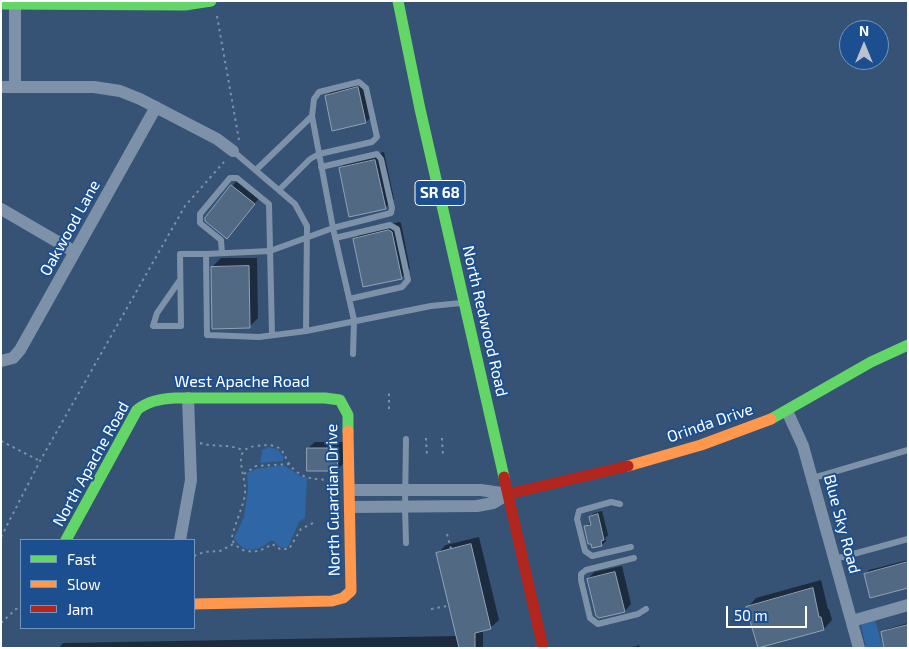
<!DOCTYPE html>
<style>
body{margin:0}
#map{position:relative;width:909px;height:649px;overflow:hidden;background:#365274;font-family:"Exo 2",sans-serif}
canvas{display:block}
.frame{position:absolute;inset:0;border:2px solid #fff;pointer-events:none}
.legend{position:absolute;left:20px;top:539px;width:175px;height:90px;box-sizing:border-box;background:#1b4f8f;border:1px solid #7695bc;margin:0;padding:6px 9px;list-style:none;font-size:15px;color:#fff}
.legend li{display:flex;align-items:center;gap:10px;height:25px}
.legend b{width:25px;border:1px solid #7695bc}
.north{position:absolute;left:839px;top:20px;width:50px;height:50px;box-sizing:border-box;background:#1b4f8f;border:1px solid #7695bc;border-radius:50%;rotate:0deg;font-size:14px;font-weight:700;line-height:20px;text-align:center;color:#fff}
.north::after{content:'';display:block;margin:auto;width:18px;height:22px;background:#b9c2ce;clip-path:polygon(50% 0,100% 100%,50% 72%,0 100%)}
.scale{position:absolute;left:726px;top:606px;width:81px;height:22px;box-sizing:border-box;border:2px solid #fff;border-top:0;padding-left:6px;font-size:15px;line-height:18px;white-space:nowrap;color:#fff;-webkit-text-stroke:4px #1b4f8f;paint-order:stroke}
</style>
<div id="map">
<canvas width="909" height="649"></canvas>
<div class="frame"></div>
<ul class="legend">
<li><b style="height:6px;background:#63d668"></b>Fast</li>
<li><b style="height:6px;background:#ff974d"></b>Slow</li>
<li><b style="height:6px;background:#b3261e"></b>Jam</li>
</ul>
<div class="north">N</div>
<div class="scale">50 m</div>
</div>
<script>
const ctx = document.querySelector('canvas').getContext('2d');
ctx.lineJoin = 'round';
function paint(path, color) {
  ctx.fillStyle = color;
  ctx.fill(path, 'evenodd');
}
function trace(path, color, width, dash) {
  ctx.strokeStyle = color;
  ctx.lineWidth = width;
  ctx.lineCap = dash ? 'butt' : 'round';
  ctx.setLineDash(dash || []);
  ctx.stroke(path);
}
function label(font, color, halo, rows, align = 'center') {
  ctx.font = font + ' "Exo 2",sans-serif';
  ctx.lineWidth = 4;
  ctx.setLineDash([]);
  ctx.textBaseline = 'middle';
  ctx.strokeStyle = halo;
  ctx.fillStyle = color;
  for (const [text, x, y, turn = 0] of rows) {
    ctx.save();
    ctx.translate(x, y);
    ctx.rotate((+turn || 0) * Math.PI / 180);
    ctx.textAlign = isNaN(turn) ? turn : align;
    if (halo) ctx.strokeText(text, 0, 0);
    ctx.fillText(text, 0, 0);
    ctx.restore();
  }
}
paint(new Path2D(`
 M269,447l9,3 5,6v5l-23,2 2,-13z
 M284,465l16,11 7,2 -2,40 -6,4 -11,25c-7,2 -10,0 -14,-6h-4c-12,11 -27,13 -36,-3l10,-21 4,-28 -1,-16 9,-4z
 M875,620l8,28h-17l-5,-23z`), '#2f66a5');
paint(new Path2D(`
 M364,82l8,34 -6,6 -33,8 -7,-34 7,-6z
 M384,152l10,47 -9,9 -45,-40 9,-8z
 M238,180l22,17 -27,34 -1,-45z
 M399,222l2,1 9,46 -9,9 -46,-39 9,-9z
 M221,258h36l1,60 -9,9 -37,-60z
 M315,442h28l1,21 -7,7 -29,-22z
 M602,511l6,24 -3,3 1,3 -4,4 -17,-18 6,-5 -1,-5 4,-4z
 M479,537l20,83 -9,8 -7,2v18h-424l4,-5 395,-7 -20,-83 8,-8z
 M908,560v27l-43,-12 4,-5z
 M622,566l9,38 -6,7 -26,6 -11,-38 6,-7z
 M821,580l7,29h1l3,11 -8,9 -76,-22 8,-9z
 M908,623v25l-25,-15 4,-4z
 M639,645l1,3h-11z`), '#0007');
const building = new Path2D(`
 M358,87l8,36 -34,8 -7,-35z
 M375,160l11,49 -37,8 -10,-49z
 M231,185l24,19 -28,35 -22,-18v-3z
 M389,230l3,2 10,47 -39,8 -10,-48z
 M249,266l1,62 -38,1 -1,-62z
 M307,448h30l1,23h-31z
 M598,514l6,26 -3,1 1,5 -10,2 -1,-4h-3l-4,-18 7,-1 -2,-8z
 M471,544l20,85 -16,4v15h-16l-23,-95z
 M908,562v26l-38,10 -6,-24z
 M615,572l10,40 -26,6 -3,-2 -9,-37z
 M813,588l6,29h2l3,13 -66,18 -12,-41z
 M908,625v23h-24l-3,-16z`);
paint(building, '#526984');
trace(building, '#92a2b6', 1);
trace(new Path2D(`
 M217,16l22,124
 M389,409v-18
 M426,438l1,18
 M442,438l1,18
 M1,441l39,20
 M200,443c15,5 30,0 44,8
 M244,474l12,-8 34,-2
 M313,523l-12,6 -12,20h-9l-8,-5c-8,5 -15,9 -26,7 -5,-1 -12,-6 -14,-12 -1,-6 12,-34 13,-45 1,-13 -5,-25 -4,-38 3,-7 7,-9 15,-10 35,-5 23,13 41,26 9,7 19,7 30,8
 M447,534l4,15
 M1,537l39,-76 145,-255 39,-44
 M194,556l10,-4 16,-1 15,-8
 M431,609l16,-3
 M1,623l15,-14 5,-1`), '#7d92a8', 2, [2.5, 4]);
trace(new Path2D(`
 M233,151l62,53 12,22 -1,105 125,-25 30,-3
 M256,170l56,-54
 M279,190l31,-31 9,-5 53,-12 5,-5 -11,-49 -7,-6 -40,10 -5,7 -2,17 21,112 58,-15 1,-5 -11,-49 -4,-5 -56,13
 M335,238l55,-13 7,4 11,51 -6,7 -53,12
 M222,253l-1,-13 -21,-17v-9l30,-36h7l32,26 3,131
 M180,280l-23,33 -4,13h28l-1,-72h26
 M306,331l-47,6 -52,-2 -1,-81 64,-3 63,-23 21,92 -1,34
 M406,439l-1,68 1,36
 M813,478l95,-28
 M620,504l-9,-2 -32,9 -2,8 8,32 7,5 39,-9
 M634,558l-48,12 -5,4v6l9,38 8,6 40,-10 8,-5
 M835,559l73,-20`), '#7d92a8', 6);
trace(new Path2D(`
 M15,4v83
 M1,87h93l26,4 20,8 77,40 16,12
 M1,209l74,43
 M1,361l12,-3 7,-8 136,-243
 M787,411l16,35 56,202
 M350,490h131l27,4
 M350,507l127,-1 16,-3 15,-9
 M180,540l11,-60 -3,-82
 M852,621l56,-16`), '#7d92a8', 12);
trace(new Path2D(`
 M398,1l22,108 84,368
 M1,4l184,1 26,-4
 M771,419l100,-57 37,-17
 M66,540l71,-130c11,-9 23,-11 38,-12h150l15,2 8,15v16`), '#63d668', 11);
trace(new Path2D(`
 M628,466l73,-21 70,-26
 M194,604l138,-3 11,-3 8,-7 -3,-160`), '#ff974d', 11);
trace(new Path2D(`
 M504,477l39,171
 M508,494l120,-28`), '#b3261e', 11);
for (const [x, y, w] of [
 [440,193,50]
]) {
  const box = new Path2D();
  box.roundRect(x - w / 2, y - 12.5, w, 25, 4);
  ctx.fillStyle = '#1b4f8f';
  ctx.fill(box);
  trace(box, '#fff', 1);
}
label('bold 15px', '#fff', null, [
 ["SR 68",440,193]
]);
label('16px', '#fff', '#1b4f8f', [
 ["Oakwood Lane",70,228,-61],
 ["North Redwood Road",485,321,77],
 ["West Apache Road",242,382],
 ["Orinda Drive",710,423,-19],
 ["North Apache Road",91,464,-61],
 ["North Guardian Drive",333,500,-91],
 ["Blue Sky Road",842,524,75]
]);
</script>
